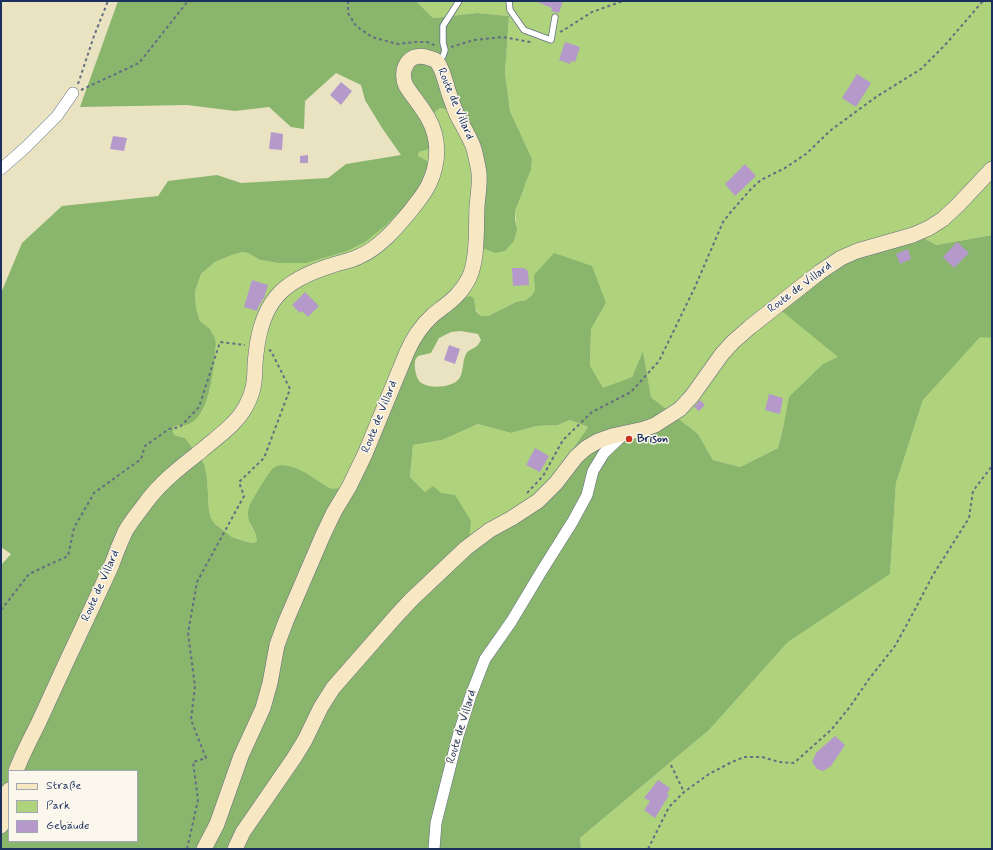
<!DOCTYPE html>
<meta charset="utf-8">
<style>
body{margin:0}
#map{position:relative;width:993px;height:850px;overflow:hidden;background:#e9e3c2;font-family:Mynerve,sans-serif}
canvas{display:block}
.frame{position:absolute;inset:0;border:2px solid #1b2f5e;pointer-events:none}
.legend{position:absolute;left:8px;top:770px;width:130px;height:72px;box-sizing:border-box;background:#fbf7ec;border:1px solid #a1a7b3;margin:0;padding:5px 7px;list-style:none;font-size:12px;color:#1b2f5e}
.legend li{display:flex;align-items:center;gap:8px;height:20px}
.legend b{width:20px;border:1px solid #a1a7b3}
</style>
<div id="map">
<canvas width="993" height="850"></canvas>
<div class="frame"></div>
<ul class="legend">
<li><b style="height:5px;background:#f7e8c3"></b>Straße</li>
<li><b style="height:11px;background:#aed37c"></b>Park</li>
<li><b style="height:11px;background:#b599cb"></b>Gebäude</li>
</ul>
</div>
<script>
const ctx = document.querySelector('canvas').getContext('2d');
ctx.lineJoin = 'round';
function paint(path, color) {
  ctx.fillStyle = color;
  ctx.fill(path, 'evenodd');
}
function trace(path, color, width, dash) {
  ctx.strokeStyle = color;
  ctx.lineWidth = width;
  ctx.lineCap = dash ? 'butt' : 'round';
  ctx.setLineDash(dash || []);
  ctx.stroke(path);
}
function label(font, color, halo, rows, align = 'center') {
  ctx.font = font + ' Mynerve,sans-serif';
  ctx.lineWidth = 3;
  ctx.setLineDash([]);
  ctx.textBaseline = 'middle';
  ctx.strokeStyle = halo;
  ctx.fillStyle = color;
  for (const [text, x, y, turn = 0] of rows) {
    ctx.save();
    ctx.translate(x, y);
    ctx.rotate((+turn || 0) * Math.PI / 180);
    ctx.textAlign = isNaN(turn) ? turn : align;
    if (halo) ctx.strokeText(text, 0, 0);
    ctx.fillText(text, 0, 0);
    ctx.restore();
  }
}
paint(new Path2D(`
 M416,1h576v234l-56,10 -17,-10 -141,72 61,50 -55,67 -6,24 -38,19 -27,-7 -15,-26 -47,-37 -8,-45 -11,25 -29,12 -13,-22 1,-38 15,-26 -71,-28v15l-3,5 -6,5 -10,2 -28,14h-7l-6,-8 -1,-9 -44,27 -49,97 -42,65 -6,2 -6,-3 -15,-10 -42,-5 -8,12 -12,21 1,21 6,10v5l-3,2 -7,-1 -15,-5 -17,-13 -4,-6 -2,-7 -2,-33 -22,-40 -11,-3 -1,-3v-5l2,-1 15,-2 5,-5 8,-9 7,-20 6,-46 -6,-15 -10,-8 -4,-13 -1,-17 6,-17 14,-12 17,-7 10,-3 6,1 12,7 19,3h27l120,-103 -8,-4 1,-4 10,-3 4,-32 2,-5 5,-4 9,2 68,119 -2,-18 7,-17 4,-12 5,-12 1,-11 -22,-48 -5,-38 4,-57 -32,-3 -44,5z
 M980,336l12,2v511h-411l-1,-11 129,-108 79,-88 102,-68 6,-91 27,-83z
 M570,420l18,7 -36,52 -29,28 -54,36 -44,-51 -15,-15 3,-32 29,-5 36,-16 33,9 25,-7 22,-1z`), '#aed37c');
paint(new Path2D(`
 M118,1h298l17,17 44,-5 32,3 -4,57 5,38 22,48 -1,11 -5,12 -4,12 -7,17v8l2,10 -3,12 -9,10 -10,2 -12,-5 -11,-95 -23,-43 -9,-2 -5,4 -2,5 -4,32 -10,3 -1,4 8,4 4,4 -2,8 -18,28 -24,25 -21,17 -18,9 -41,12h-27l-19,-3 -12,-7 -6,-1 -10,3 -17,7 -14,12 -6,17 1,17 4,13 10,8 5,10 1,5c-3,23 -4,66 -25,79 -4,3 -11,2 -16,3l-2,1v5l1,3 11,3 19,26 3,14 2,33 2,7 4,6 17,13 15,5 7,1 3,-2c0,-10 -9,-17 -9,-26 -1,-10 8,-20 12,-28 4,-6 9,-16 15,-20 12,-7 35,8 45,15 8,5 9,8 19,6l42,-65 35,-76 14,-21 33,-28 8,-2 3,3 2,12 5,5h7l28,-14 10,-2 6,-5 3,-5 -1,-15 20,-22 38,13 14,37 -15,26 -1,37 13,22 29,-11 11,-26 8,46 47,37 15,26 27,7 38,-19 6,-24 5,-27 34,-33 15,-7 -61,-50 75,-51 67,-21 17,10 56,-10v103l-12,-1 -57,63 -27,83 -6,91 -102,68 -79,88 -129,108 1,11h-580v-284l10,-11 -10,-7v-254l21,-50 40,-37 96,-10 10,-15 49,-6 24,8 87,-5 18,-14 55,-9 -19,-27 -17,-28 -4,-15 -25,-12 -31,28 -1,28 -13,-2 -22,-20 -34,4 -48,-6 -107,2zM461,331l17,3 3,6c0,0 -3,5 -3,5 -4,4 -9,4 -12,9 -4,7 -2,20 -8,26 -8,8 -30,9 -38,2 -4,-4 -6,-15 -5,-21 0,-2 2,-3 3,-5l13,-3 8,-15 12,-6zM570,420l18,7 -36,52 -29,28 -54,35 2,-21 -16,-26 -14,-2 -8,-7 -8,6 -15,-15 3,-32 29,-5 36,-16 33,9 25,-7 22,-1zM9,771h128v70h-128z`), '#8ab56c');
paint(new Path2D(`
 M537,1h26l-4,12 -8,-2 1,-3 -15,-6z
 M565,42l15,5 -5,15 -4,-1 -1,3 -11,-4z
 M857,74l14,9 -15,24 -14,-9z
 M341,82l11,9 -11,14 -11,-10z
 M271,132l12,2 -1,16 -13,-1z
 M113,136l14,2 -3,13 -14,-2z
 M308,155v8h-8v-7z
 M745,164l11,12 -21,20 -10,-12z
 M957,242l12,11 -15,15 -11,-11z
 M908,249l3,10 -11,5 -4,-10z
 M512,268h12l4,3 1,14 -16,1z
 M252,280l16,5 -4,13 -6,9 -1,4 -13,-4z
 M305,292l14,14 -11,11 -6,-6 -2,2 -8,-8z
 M449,345l11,4 -5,15 -11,-4z
 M769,394l14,4 -3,16 -15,-4z
 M700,400l5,5 -6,6 -5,-4z
 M535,448l14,8 -9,16 -14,-7z
 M835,736l10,9 -14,21 -8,5 -6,-2 -5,-7 4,-9z
 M658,780l12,8 -3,6 2,1 -14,23 -11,-8 6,-9 -6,-3z`), '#b599cb');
const lane = new Path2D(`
 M509,1l1,9 14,20 27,10 4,-23
 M438,63l5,-7 2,-6 -2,-7v-17l16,-25`);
const street = new Path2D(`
 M1,169l25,-22 31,-31 16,-23
 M434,849l2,-26 22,-87 13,-41 14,-36 26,-37 30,-50 32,-51 14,-26 6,-24 11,-18 21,-20`);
const secondary = new Path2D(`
 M16,771c6,-16 14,-31 22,-47 19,-42 38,-83 58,-125 5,-11 11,-23 16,-35 4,-11 8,-21 13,-32 6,-11 15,-21 22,-31 15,-20 35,-35 54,-50 16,-14 35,-26 45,-45 8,-14 9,-27 9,-42 2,-24 6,-49 22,-68 14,-16 36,-25 56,-31 8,-3 17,-4 25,-8 22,-9 39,-30 54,-48 6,-8 13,-16 17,-25 10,-21 11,-45 -1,-66 -6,-11 -15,-21 -22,-32 -7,-15 2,-34 20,-29 3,1 7,2 9,3 8,6 12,30 16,39 3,9 6,18 11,25 4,8 9,16 12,25 2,8 4,16 5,24 1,11 -1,22 -2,33 -1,22 1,53 -8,72 -9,18 -21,25 -36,37 -11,10 -20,23 -26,37l-42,102 -16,33 -15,25 -11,23 -37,86 -9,24 -7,38 -7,25 -22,48 -24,68 -13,25
 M1,826l8,-36
 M235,849l8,-17 51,-74 11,-18 16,-33 12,-19 64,-73 15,-16 54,-51 24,-18 22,-12 26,-17 18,-18 20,-26 10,-9 12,-7 14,-5 32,-7 11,-4 25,-16 12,-13 30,-42 11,-12 17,-15 70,-55 21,-14 16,-7 56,-16 16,-7 14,-9 15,-14 34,-36`);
trace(lane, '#636e81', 7);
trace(street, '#636e81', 12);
trace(secondary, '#636e81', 16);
trace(new Path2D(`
 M348,1v12l8,13 16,11 25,7 18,-2h12l9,4
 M560,32l7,-4 25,-16 31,-11
 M451,47l23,-7 29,-3 27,5h3
 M78,84l16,-48 14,-35
 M81,90l58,-27 49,-62
 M527,493l16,-17 20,-36 29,-28 39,-20 28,-31 36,-74 28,-65 7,-9 21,-24 10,-9 24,-12 21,-14 25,-24 45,-33 45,-28 24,-24 38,-44
 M1,610l28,-36 39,-18 6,-28 20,-35 47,-34 4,-13 24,-17 11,-2 19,-20 21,-65 25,3
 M671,765l13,27
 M187,849l11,-49 -5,-38 13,-4 -15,-38 4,-34 -7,-53 9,-51 47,-86 -5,-14 25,-24 26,-69 -19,-38 -2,-1
 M648,849l21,-42 15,-15 25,-18 21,-11 14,-6h18l17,5 15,1 37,-33 18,-22 20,-29 26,-33 17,-31 21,-40 36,-57 4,-27 19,-25`), '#636e81', 2, [3, 3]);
trace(lane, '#fff', 5.5);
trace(street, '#fff', 11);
trace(secondary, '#f7e8c3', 15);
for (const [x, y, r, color] of [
 [629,439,4,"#c8321e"]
]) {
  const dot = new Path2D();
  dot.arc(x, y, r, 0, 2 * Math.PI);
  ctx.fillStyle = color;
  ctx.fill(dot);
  trace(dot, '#fbf7ec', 1.5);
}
label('12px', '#1b2f5e', '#fbf7ec', [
 ["Route de Villard",455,104,67],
 ["Route de Villard",800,288,-37],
 ["Route de Villard",380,417,-68],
 ["Route de Villard",101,586,-66],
 ["Route de Villard",462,727,-73]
]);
label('bold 12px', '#1b2f5e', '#fbf7ec', [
 ["Brison",637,439]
], 'left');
</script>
